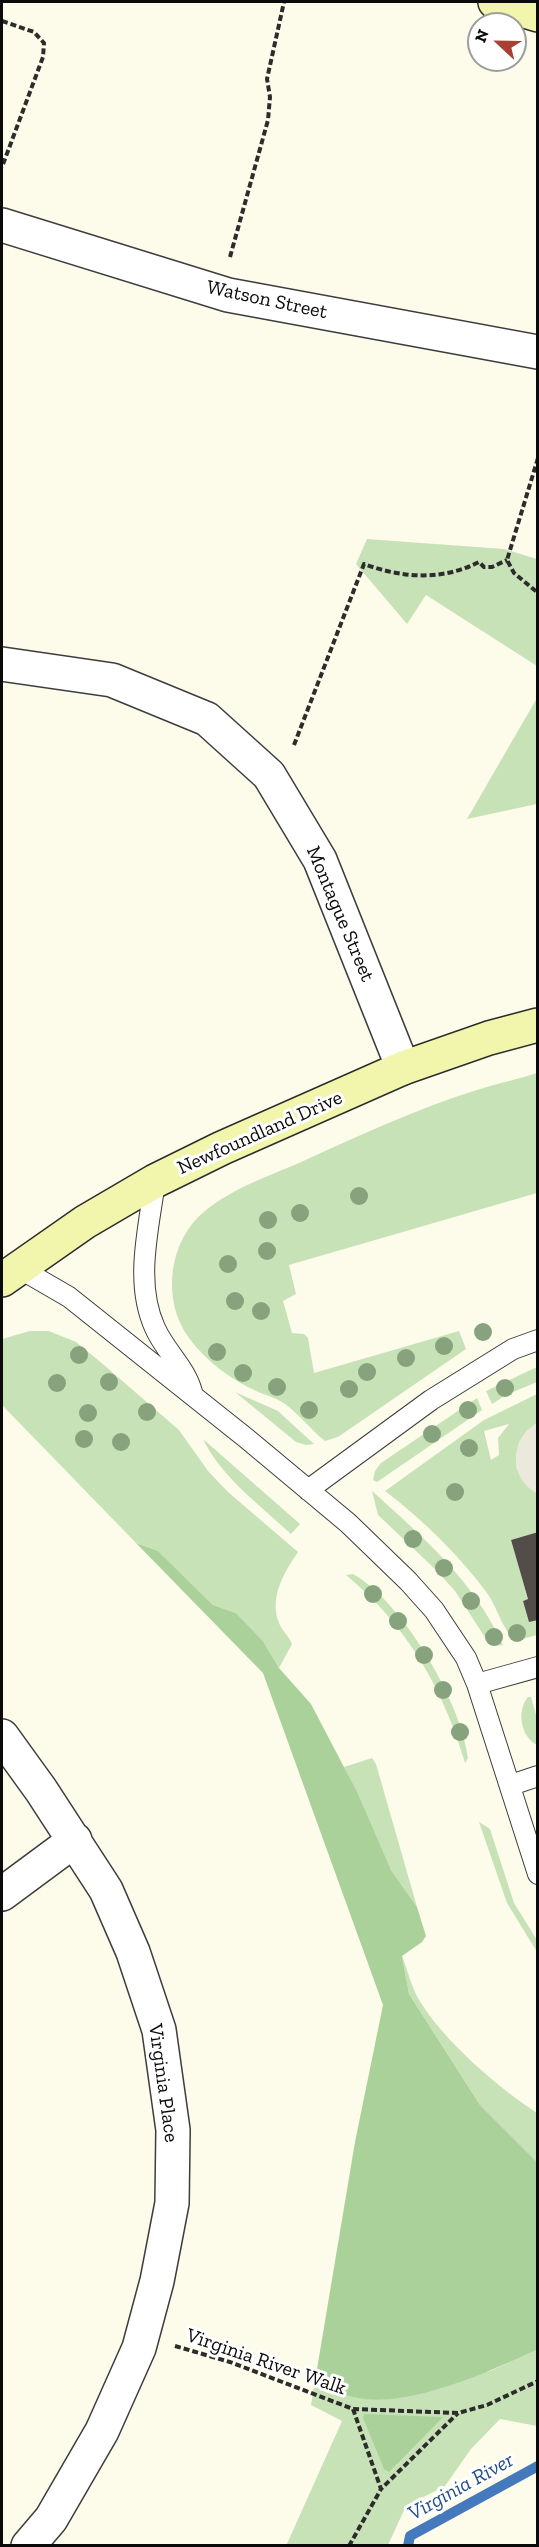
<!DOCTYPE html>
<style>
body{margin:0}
#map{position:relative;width:539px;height:2547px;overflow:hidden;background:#fdfcea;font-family:"Zilla Slab",serif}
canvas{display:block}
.frame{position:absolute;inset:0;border:3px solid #0a0a0a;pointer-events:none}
.north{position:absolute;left:467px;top:12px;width:60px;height:60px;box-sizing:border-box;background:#fff;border:2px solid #9d9d9d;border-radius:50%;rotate:292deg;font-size:16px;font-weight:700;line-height:24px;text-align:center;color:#0a0a0a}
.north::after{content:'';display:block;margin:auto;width:21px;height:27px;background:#aa4033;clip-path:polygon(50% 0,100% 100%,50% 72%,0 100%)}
</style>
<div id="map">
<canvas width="539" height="2547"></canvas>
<div class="frame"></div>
<div class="north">N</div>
</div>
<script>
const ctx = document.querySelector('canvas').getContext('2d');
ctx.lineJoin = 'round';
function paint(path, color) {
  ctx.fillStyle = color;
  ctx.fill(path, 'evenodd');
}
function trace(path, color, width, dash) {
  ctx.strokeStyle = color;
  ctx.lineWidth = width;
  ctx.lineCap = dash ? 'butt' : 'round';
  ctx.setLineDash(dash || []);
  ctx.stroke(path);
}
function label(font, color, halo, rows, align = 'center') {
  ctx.font = font + ' "Zilla Slab",serif';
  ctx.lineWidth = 6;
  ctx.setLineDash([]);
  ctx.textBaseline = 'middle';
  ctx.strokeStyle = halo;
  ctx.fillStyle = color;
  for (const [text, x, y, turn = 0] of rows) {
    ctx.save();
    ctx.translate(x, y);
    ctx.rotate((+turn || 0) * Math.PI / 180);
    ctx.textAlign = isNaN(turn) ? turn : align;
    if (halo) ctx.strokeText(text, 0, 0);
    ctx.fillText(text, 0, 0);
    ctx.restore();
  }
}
paint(new Path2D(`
 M367,539l137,10 33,10v107l-111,-71 -19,29 -51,-60z
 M537,698v106l-70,15z
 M537,1073v120l-248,72 7,29 -13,7 9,32 12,1 4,4 6,35 145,-42 7,18 -128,88 -13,4c-14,-11 -25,-26 -40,-37 -8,-6 -20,-9 -29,-13 -26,-12 -50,-30 -67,-53 -28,-38 -21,-98 17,-128 26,-21 62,-34 93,-47 59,-27 119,-55 181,-74 19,-6 39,-10 57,-16z
 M30,1331h19l27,11 28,23 75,65 29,41 20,21 70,60c-14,21 -29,45 -19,71 3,8 10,13 13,21l-13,24 -16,-27 -27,-28 -23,-8 -55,-54 -22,-8 -134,-138v-66z
 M537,1367v15l-31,13 -14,9 -6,-13z
 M235,1392l43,19 36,33 -8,1 -10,-3z
 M537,1394v29c-26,17 -29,54 0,70v39l-26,8 17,59 -5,2 14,19v15l-22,6c-12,-11 -18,-34 -28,-48 -29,-39 -64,-73 -102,-102l99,-71zM509,1424l-11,14 1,17 -8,5 -7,-29z
 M477,1398l5,12 -105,72 -4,-2 2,-9 6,-8z
 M203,1439l97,85 -9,10c-32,-30 -69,-56 -88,-95z
 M372,1491c51,46 102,90 131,154l-8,1 -7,-4 -33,-51 -19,-21 -58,-55z
 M353,1574c50,28 108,128 115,184l-3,5c-21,-73 -59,-139 -119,-188z
 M528,1697h3l6,21v27c-16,-8 -21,-34 -9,-48z
 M372,1758l4,6 41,143 -26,-37 -47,-103z
 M479,1822l11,7 24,74 23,37v12l-30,-49z
 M402,1956c6,15 10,34 19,47 25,40 78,85 116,110v49l-57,-57 -71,-111z
 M537,2350v76l-37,-7 -29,30 -26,37 -39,20 -18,39 -102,1 56,-125 -31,-16 4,-24 42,17 133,-27z`), '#c8e2b8');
paint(new Path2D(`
 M136,1543l22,8 55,54 23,8 27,28 16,27 32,36 46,88 34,78 26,37 9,29 -4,6 -20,14 7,38 71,111 57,57v188c-47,21 -127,58 -179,48 -14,-2 -30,-12 -43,-17l40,-239 28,-137 -120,-332z
 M364,2414l79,3 -54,55 -5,-3 -21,-51z`), '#aad199');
paint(new Path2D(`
 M537,1423h1l-1,70 -7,-4 -9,-10 -5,-12v-13l3,-12 7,-11z`), '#ebe9db');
trace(new Path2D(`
 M408,2546l2,-10 128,-70`), '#447abd', 10);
paint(new Path2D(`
 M538,1532v88l-9,2 -6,-21 5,-2 -17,-59z`), '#524d48');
const lane = new Path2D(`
 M155,1181c-6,47 -21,101 0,147 10,23 31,40 37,64
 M19,1268l50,29 177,141 102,85 60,58 26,29 32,48 11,26 61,190
 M308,1490l123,-90 82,-51 25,-9
 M477,1684l61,-17
 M511,1785l27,-9`);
const street = new Path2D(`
 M2,225l226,70 310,57
 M2,664l110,16 95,39 62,56 51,85 83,208
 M2,1736l39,54 65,100 27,62 26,78 14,100 -1,73 -15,78 -18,67 -37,83 -51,88 -23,27
 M2,1894l73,-54`);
const secondary = new Path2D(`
 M495,2l43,13
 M2,1280l83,-58 70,-41 67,-33 181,-80 86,-30 49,-13`);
trace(lane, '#3d3d3d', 22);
trace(street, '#3d3d3d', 36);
trace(secondary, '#2c2c2c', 36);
trace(new Path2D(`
 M2,21l32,11 10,11 -1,14 -41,110
 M230,257l38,-137 2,-23 -3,-18 17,-77
 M538,458l-31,102 7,13 24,20
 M294,745l70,-181c38,14 78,17 115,-2l5,5h8l15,-7
 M175,2346l55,16 123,47 105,4 29,-8 51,-24
 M353,2409l28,80 77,-76
 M349,2546l32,-57`), '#2c2c2c', 4, [6, 3]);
trace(lane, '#fff', 20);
trace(street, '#fff', 33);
trace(secondary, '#f2f6ac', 33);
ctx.fillStyle = '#87a37d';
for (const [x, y] of [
 [359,1196],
 [300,1213],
 [268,1220],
 [267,1251],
 [228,1264],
 [235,1301],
 [261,1311],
 [483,1332],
 [444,1346],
 [217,1352],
 [79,1355],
 [406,1358],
 [367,1372],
 [243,1373],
 [109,1382],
 [57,1383],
 [277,1387],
 [505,1388],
 [349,1389],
 [309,1410],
 [468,1410],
 [147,1412],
 [88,1413],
 [432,1434],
 [84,1439],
 [121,1442],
 [469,1448],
 [455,1492],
 [413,1539],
 [444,1568],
 [373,1594],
 [471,1601],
 [398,1621],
 [517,1633],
 [494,1637],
 [424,1655],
 [443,1690],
 [460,1732]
]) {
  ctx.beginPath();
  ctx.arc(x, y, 9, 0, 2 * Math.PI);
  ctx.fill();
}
label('20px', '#0a0a0a', '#fff', [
 ["Watson Street",267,300,12],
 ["Montague Street",340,914,67],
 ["Newfoundland Drive",260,1133,-24],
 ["Virginia Place",163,2083,82],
 ["Virginia River Walk",266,2362,19]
]);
label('italic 21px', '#234e8d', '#fff', [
 ["Virginia River",461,2487,-29]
]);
</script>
